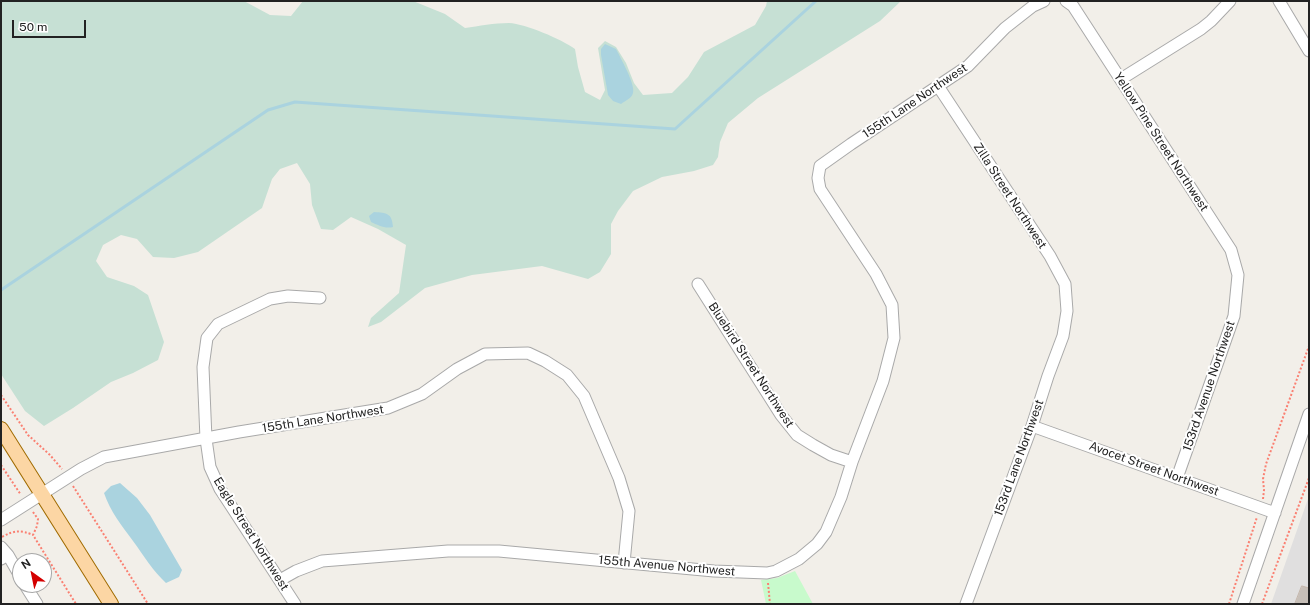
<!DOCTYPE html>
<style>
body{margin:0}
#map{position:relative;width:1310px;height:605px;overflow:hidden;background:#f2efe9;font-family:"Public Sans",sans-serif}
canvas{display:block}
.frame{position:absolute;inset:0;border:2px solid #222;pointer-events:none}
.north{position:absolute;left:12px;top:553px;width:40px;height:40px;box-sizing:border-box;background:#fff;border:1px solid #a7a7a7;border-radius:50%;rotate:327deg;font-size:11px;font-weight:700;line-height:16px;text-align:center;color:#222}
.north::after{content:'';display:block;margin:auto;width:14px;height:18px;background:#d40000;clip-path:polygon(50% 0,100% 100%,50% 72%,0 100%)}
.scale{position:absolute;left:12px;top:20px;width:74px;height:18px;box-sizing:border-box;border:2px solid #222;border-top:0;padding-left:5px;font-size:12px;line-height:14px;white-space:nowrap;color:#222;-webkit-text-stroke:3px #fff;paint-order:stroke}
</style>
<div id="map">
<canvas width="1310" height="605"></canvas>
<div class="frame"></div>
<div class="north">N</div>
<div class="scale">50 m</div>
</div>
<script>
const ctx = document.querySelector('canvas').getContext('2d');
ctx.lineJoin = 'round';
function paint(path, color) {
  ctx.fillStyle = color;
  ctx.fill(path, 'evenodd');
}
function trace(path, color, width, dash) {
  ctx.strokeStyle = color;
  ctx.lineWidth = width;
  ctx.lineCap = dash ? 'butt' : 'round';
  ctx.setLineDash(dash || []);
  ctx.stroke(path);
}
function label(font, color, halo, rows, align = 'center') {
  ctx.font = font + ' "Public Sans",sans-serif';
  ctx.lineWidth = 4;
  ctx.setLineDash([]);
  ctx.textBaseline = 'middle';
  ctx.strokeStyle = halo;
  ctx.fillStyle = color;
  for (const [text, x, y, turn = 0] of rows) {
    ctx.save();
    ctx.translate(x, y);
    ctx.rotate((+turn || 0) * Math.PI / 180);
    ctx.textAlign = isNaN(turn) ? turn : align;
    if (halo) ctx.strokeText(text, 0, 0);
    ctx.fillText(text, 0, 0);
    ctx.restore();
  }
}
paint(new Path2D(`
 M1309,496v108h-38z`), '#e0dfdf');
paint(new Path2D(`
 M1,1h243l26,14 21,1 12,-15h110l32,13 20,14c14,-2 29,-5 44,-5 17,1 52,16 66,26l3,18 7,25 15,8 5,-10 -7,-42 7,-7 11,6 10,16 8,20 9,12 29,-2 16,-16 16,-25 51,-27 11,-19 1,-5h134l-21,20 -122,77 -30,25 -8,19 -2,15 -5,8 -19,6 -32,6 -29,14 -15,20 -7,13v30l-11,18 -12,7 -46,-13 -70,9 -47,13 -44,34 -13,5 3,-9 28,-25 7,-48 -28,-16 -27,-12 -18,13 -12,-1 -9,-24 -2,-21 -13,-21 -17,6 -8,10 -10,29 -64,44 -24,6 -21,-1 -16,-18 -16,-4 -18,10 -7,16 11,16 27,9 14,9 16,47 -6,18 -25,13 -22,9 -38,26 -29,18 -19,-15 -24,-37z`), '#c6e0d4');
paint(new Path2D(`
 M795,571l18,33h-47l-5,-24 16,-2z`), '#c8facc');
paint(new Path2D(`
 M605,44l11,5c4,8 20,36 17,44 -1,5 -8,8 -12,11l-8,-3 -5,-6 -7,-40v-6z
 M374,212c13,1 18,1 19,15 -8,2 -15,-2 -22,-5l-2,-6z
 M120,483l17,15 13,17 32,55 -3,7 -13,6c-13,-12 -22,-27 -33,-42 -11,-15 -23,-30 -29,-48l7,-7z`), '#aad3df');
trace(new Path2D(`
 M1,290l267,-180 27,-8 380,27 141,-128`), '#aad3df', 3);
const building = new Path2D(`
 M1302,586l7,2v16h-14z`);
paint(building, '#c7bfb8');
trace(building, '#c4b6ab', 1);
const minor = new Path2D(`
 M1066,1l7,5 158,244 7,25 -4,41 -57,162
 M1279,1l30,50
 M1121,79l80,-50 10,-8 19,-20
 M938,86l112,170 15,28 2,27 -4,25 -15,40 -16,50 -66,178
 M698,284l83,131 16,20 16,10 18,10 21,7
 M1032,426l243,87
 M1,520l80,-51 23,-12 135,-25 149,-24 34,-14 35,-25 28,-15 43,-1 17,8 22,14 17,21 35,82 10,33 -5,52
 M1,547l7,8
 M1,559l7,-4 12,21
 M280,580l16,-9 26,-10 126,-10h51l215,20 53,2 9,-2 23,-12 18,-15 9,-12 15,-35 11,-35 31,-81 11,-43 -2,-33 -16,-31 -56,-85 -2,-11 2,-12 31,-22 117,-78 37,-38 28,-22 11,-5
 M25,585l12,19
 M295,604l-75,-115 -10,-22 -4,-28 -3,-72 4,-29 11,-14 52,-25 18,-3 32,2
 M1243,604l66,-190`);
const major = new Path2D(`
 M1,429l110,175`);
trace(minor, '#a9a9a9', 13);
trace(major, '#a06b00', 16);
trace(new Path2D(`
 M1,395l27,40 22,20 12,14
 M1,465l20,30
 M73,486l75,118
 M1263,499l1,-9 -1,-11 3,-15 43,-118
 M33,512l5,7 -1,7 -4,9 43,69
 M2,537c12,-7 19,-7 31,-2
 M768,583l2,21
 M1229,604l28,-87
 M1262,604l47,-126`), '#fa8072', 2, [2, 2]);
trace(minor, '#fff', 11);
trace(major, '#fcd6a4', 14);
label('12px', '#222', '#fff', [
 ["155th Lane Northwest",915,101,-34],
 ["Yellow Pine Street Northwest",1161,142,57],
 ["Zilla Street Northwest",1010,196,57],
 ["Bluebird Street Northwest",751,365,57],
 ["153rd Avenue Northwest",1209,386,-71],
 ["155th Lane Northwest",323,419,-9],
 ["153rd Lane Northwest",1019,458,-70],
 ["Avocet Street Northwest",1154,469,20],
 ["Eagle Street Northwest",251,534,58],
 ["155th Avenue Northwest",667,566,5]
]);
</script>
